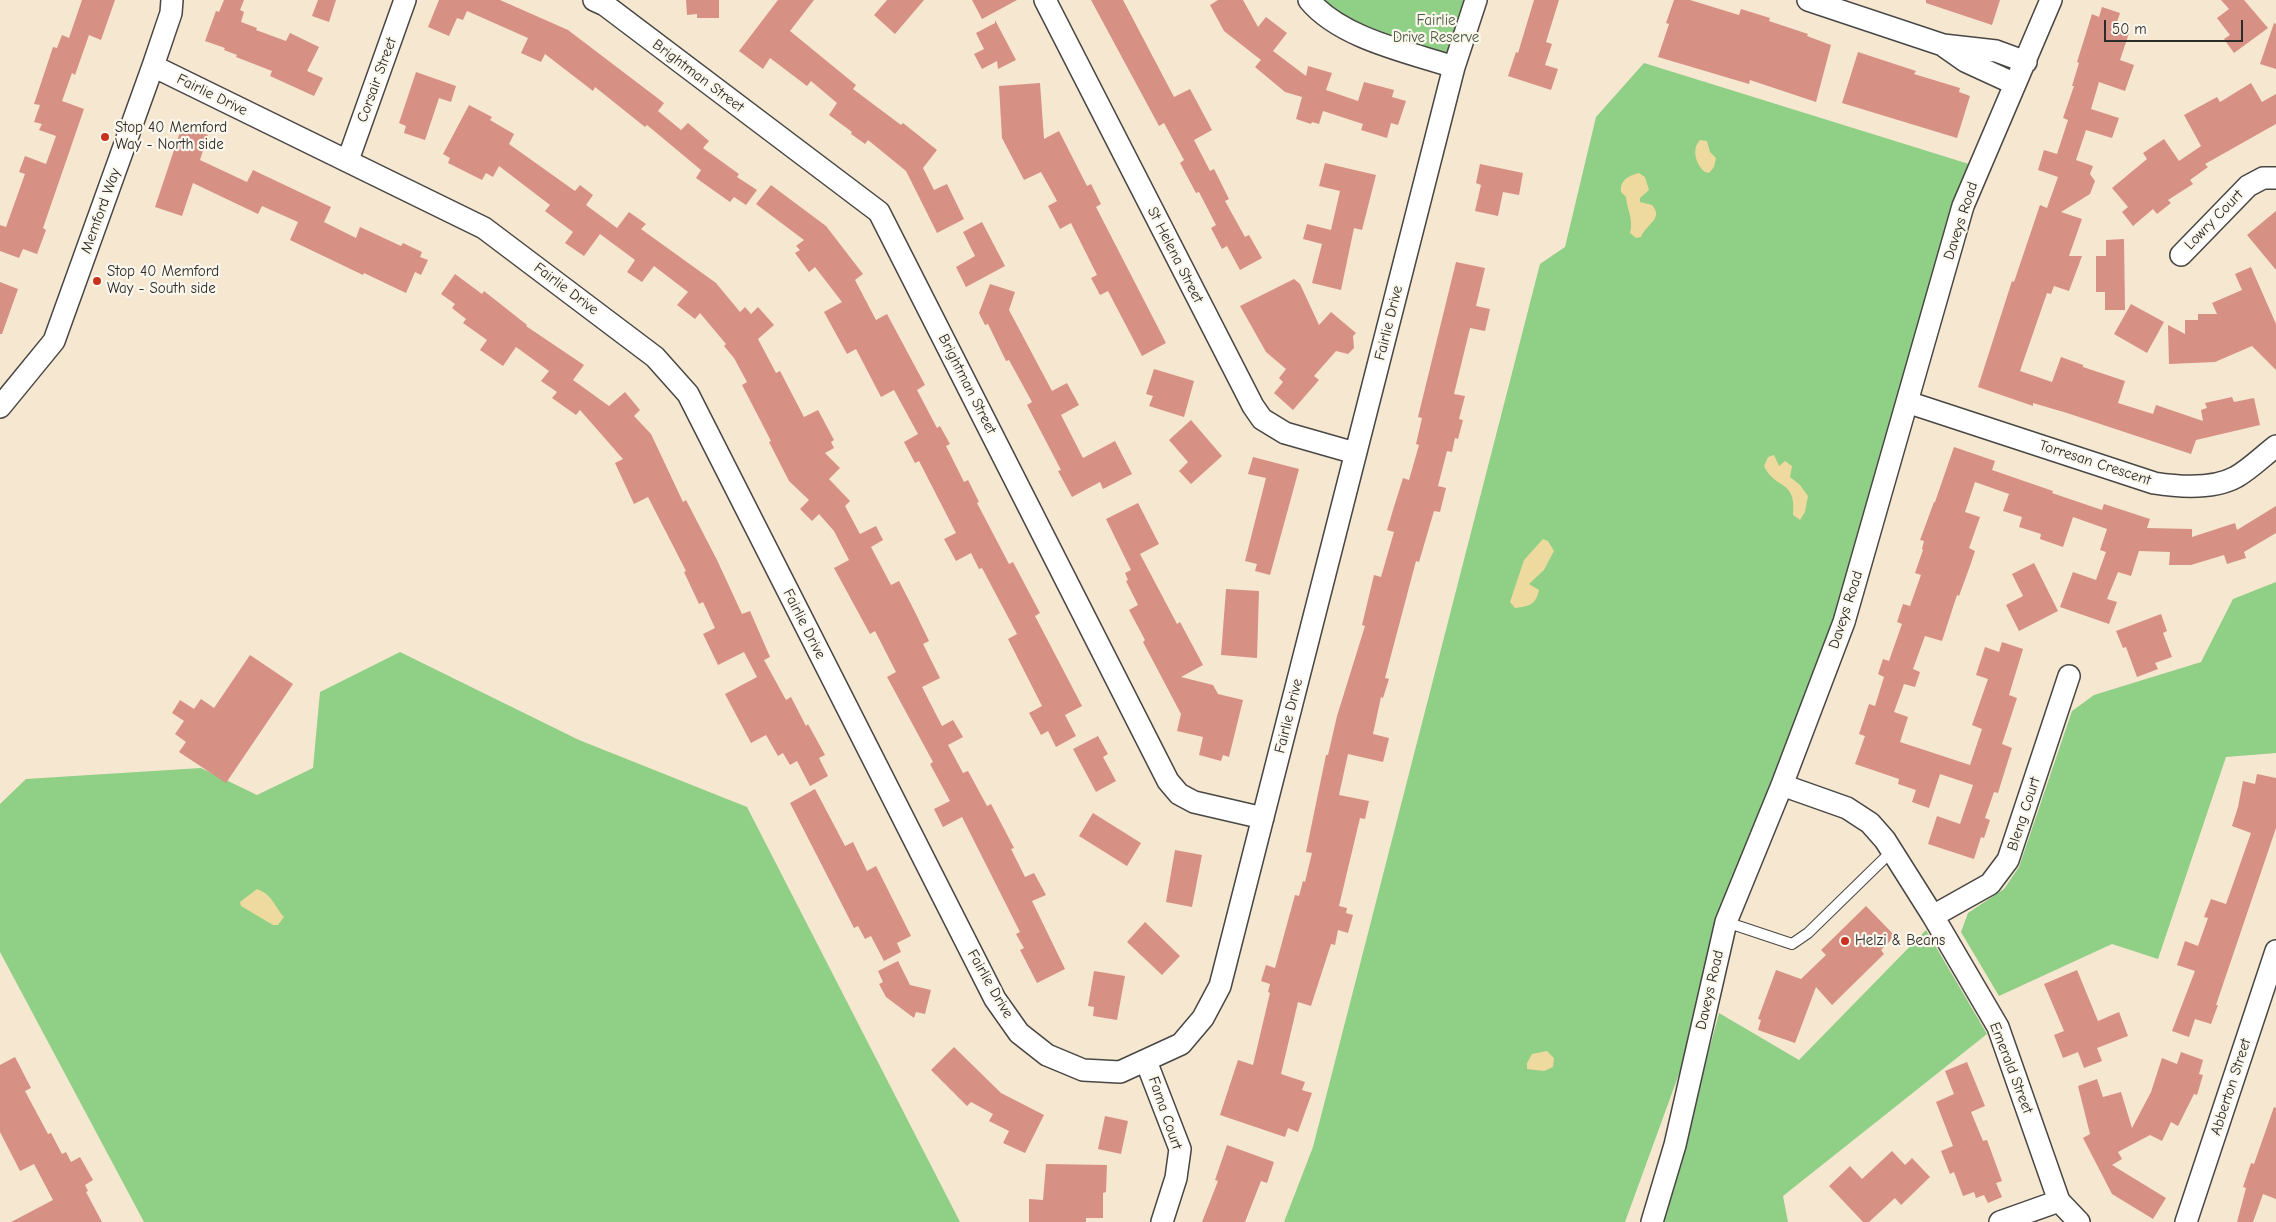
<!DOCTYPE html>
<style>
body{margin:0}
#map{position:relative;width:2276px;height:1222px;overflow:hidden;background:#f6e7d1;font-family:"Comic Neue",sans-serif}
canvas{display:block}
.scale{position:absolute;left:2104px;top:20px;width:139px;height:22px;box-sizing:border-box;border:2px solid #2b2b2b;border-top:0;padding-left:6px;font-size:15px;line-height:18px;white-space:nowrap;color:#2b2b2b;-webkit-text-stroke:4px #fbf7ec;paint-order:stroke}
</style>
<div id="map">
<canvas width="2276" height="1222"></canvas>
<div class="scale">50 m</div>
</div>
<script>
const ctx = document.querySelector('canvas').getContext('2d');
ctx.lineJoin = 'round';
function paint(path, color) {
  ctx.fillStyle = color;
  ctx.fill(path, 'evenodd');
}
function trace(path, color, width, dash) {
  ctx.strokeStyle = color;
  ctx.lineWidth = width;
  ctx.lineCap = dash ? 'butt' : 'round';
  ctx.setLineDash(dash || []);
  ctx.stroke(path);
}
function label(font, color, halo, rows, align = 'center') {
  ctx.font = font + ' "Comic Neue",sans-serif';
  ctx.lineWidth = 4.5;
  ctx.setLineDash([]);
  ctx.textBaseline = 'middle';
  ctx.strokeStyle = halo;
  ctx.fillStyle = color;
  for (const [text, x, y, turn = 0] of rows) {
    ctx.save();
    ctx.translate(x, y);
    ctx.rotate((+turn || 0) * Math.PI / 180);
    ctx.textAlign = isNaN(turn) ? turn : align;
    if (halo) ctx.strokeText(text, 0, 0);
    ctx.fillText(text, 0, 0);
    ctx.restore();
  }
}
paint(new Path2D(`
 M1309,0h167l-22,67 -99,-33z
 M1644,63l325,101 -121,446 -223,612h-341l29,-75 227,-883 25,-17 31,-130z
 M2276,582v171l-50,4 -68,202 -46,-15 -113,52 -38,-64 7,-19 36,-24 15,-22 53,-156 22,-16 107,-33 32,-63z
 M400,652l179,88 168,67 213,415h-816l-144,-270v-148l26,-25 175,-11 56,27 56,-27 7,-76z
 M1926,930l61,104 -204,162 5,26h-125l56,-209 80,47z`), '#90cf86');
paint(new Path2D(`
 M1700,140l7,1 3,11 6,6 -2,9 -5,6 -4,-1c-9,-7 -14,-23 -5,-32z
 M1639,173l6,4 4,13 -9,8v4l12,3c12,14 -6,19 -11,32l-5,1 -6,-5c4,-13 -3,-23 -4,-36l-5,-5c-1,-12 7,-16 18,-19z
 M1774,455l5,11 6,-5 7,5 -2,11 10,8 8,11 -3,16 -5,8 -7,-5c4,-36 -18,-25 -29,-49l4,-9z
 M1543,539l5,2 6,10 -10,19 -15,14 10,6c-3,15 -10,16 -24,18l-5,-6 14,-42z
 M257,889c16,6 17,17 27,28l-6,8h-5l-32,-19 -1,-4z
 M1547,1051l7,7 -1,9 -9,4 -17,-2v-6l5,-9z`), '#eeda9e');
paint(new Path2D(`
 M82,0h33l-14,40 -12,-5 -14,40 -3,-2 -10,28 22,8 -41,119 3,2 -9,24 -14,-5 -4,9 -19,-7v-26l6,2 19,-53 -6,-2 6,-16 21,8 10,-28 -17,-6 3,-6 -8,-2 6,-17 -6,-1 19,-57 4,1 5,-13 7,3z
 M224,0h20l-4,10 4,2 -3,10 16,6 -1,2 30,11 4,-8 29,14 -12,24 16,7 -9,18 -44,-20 2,-5 -36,-14 1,-2 -13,-5 1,-2 -20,-7 11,-30 3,1z
 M318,0h18l-7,22 -17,-6z
 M439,0h61l68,30 96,73 -6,8 23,19 7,-7 21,18 -6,7 36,26 -2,3 20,13 -11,15 -12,-8 -4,5 -34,-24 5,-8 -54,-45 -2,2 -50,-40 -2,4 -48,-37 -4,8 -20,-9 7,-15 -61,-27 -4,9 -6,-2 -8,18 -21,-9z
 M686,0h33v18h-22v-4l-10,1z
 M778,0h36l-24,31 66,54 -3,4 48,36 2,-2 34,27 -14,18 11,22 13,-6 17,35 -27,14 -31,-62 -38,-31 -3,4 -14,-10 1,-2 -23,-17 8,-12 -26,-22 -4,5 -37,-28 -7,11 -24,-18z
 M887,0h37l-29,34 -21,-19z
 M972,0h45l-35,19z
 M1091,0h32l51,97 16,-8 22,41 -18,10 16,31 4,-2 15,30 -4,2 20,36 4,-2 13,23 -22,12 -13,-24 -5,3 -11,-21 5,-3 -17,-33 -3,1 -16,-30 4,-3 -20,-37 -5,3z
 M1218,0h25l15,27 8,-10 21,16 -14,18 33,25 2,-10 24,7 -6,17 32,11 6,-19 30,8 -2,7 14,4 -8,24 -7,-2 -4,15 -26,-8 2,-6 -40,-13 -4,13 -7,-2 -1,2 -15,-5 6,-22 -17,-5 -30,-25 6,-7 -37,-29 -14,-26z
 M1534,0h25l-13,42 6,2 -7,21 13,4 -7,21 -43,-14 8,-24 2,1z
 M1674,0h16l49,15 2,-6 29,9 -1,3 39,13 -1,2 24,9 -15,57 -66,-22 -1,4 -91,-27 11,-33 -3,-1z
 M1926,0h74l-8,25 -66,-22z
 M2221,0h23l24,28 -34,25 -10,-14 6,-4 -13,-17 12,-9z
 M2102,7l18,6 -3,9 3,1 -2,6 11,4 -9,27 14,5 -9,26 -26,-9 -8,27 28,9 -7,20 -26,-8 -10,30 17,6 -3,8 5,7 -5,13 -29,18 21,7 -13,37h13l-13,35 -15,-5 -3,8 -4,-1 -27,78 32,11 9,-25 22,8v2l42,14 -7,22 35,11 3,-9 47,16 -2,-11 6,-2 -2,-5 27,-6 2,5 20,-4 6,27 -64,15 -5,14 -124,-41 -34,-10v3l-55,-19 34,-106 2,1 26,-77 7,3 11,-31 -20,-7 6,-20 13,4 11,-34 -5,-2 11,-32h-2l7,-23 -2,-1 15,-48 7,3z
 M995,20l21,40 -18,9 -1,-8 -15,8 -8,-15 10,-5 -8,-16 19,-10z
 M2274,23l2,1v45l-16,-5z
 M1858,52l58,19 -2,3 46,14 -1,4 11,4 -13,42 -115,-35z
 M416,72l40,14 -5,16 -12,-4 -14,42 -21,-7 2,-7 -7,-3z
 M1040,83l4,56 15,-8 28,55 4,-2 10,20 -5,3 70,136 -24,13 -34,-65 -8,4 -9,-17 6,-3 -26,-52 -11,6 -12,-23 9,-5 -16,-29 -17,8 -22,-42 -3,-52z
 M2251,83l11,19 14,-8v30l-71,40 3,3 -18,13 3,4 -25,16 3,3 -14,11 -4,-5 -20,17 -11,-14 6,-5 -16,-19 35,-29 -4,-6 21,-14 15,22 22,-15 -17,-31 33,-18 3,5z
 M469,105l23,12 -2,3 24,14 -5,10 66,47 5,-6 13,10 -7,10 31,23 12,-16 17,12 -5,5 75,54 24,29 5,-5 6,7 7,-7 16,18 -16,14 18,34 4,-2 24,46 14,-7 16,30 -3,2 3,6 -9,5 15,15 -11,11 21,22 -5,5 15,28 16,-8 7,14 -12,7 20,38 8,-4 15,29 15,31 -6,3 17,34 -18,9 20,39 11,-6 10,17 -15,8 15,28 5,-2 19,35 4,-2 23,44 -3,1 14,28 9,-4 12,22 -14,6 33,68 -28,14 -17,-33 4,-2 -8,-14 4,-2 -58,-115 -19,10 -9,-18 16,-8 -20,-37 3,-2 -46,-85 9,-5 -21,-41 -5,3 -36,-66 15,-8 -15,-29 -15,-17 -7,7 -12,-12 9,-9 -20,-19 -20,-39 2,-1 -29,-56 5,-3 -13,-24 -10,-12 2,-2 -26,-31 -5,6 -18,-14 11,-13 -34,-26 -12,16 -15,-10 8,-12 -35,-26 -16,22 -19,-13 8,-11 -28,-21 5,-6 -51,-39 -6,11 -7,-4 -4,7 -34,-17 2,-5 -7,-4z
 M182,126l26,9 -8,25 47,22 6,-12 78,37 -7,15 32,16 4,-11 41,19 2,-3 19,9 -2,5 8,3 -7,15 -6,-3 -9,21 -42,-20 -1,2 -73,-35 8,-18 -36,-16 -4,8 -65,-31 -11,33 -27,-9z
 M1325,163l51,12 -14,55 -8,-2 -13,62 -29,-7 10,-39 -19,-5 4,-15 24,6 9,-39 -21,-5z
 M1480,164l43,9 -4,22 -16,-3 -5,24 -23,-5 6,-26 -5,-2z
 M771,185l55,41 37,48 -8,6 21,40 11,-6 38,71 -8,5 20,38 3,-2 10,18 -4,2 18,36 4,-2 11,22 -2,1 32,61 4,-2 27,51 -5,3 47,90 -17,9 11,21 -20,11 -8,-16 -7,4 -12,-22 13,-7 -34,-67 9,-5 -35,-66 -3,1 -8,-16 -15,8 -12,-22 12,-6 -37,-72 -4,2 -11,-21 14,-8 -24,-44 -13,7 -25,-48 -9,5 -23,-42 18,-10 -27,-35 -6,5 -14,-19 5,-3 -4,-4 8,-6 -48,-36z
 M2276,211v59l-29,-35z
 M982,222l23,44 -39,21 -10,-20 19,-11 -12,-24z
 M2124,239l1,71h-20v-18h-9v-36h10v-16z
 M1456,262l29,6 -9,38 14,3 -5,22 -15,-3 -16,66 11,2 -6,23 4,1 -5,19 -3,-1 -3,14 -5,-1 -9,35 8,2 -6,24 -6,-1 -15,51 -3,-1 -31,117 4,1 -6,19 -2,-1 -8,37 16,4 -6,24 -35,-8 -9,41 30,6 -4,18 -5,-1 -21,88 8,2 -1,5 7,2 -5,18 -10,-3 -3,15 -4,-1 -20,62 -13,-4 -17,72 24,8 -3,8 10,3 -14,39 -10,-4 -3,9 -65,-22 18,-55 15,5 17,-72 -2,-1 2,-8 -9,-3 5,-16 9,3 20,-73 4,1 4,-15 2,1 7,-29 -6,-1 20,-97h2l9,-39 28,-90 -3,-1 12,-50 7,2 13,-45 -7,-2 6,-20 10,-32 6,2 10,-35 -3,-1 6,-26 -4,-1z
 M2251,267l25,57v46l-24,-24 -37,16 -46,2 -1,-39 17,9v-14h13v-6h19l-5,-11 30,-13 -7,-16z
 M455,274l27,20 2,-3 43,34 -1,1 58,39 -11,15 36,26 16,-14 15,18 -6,6 17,18 32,68 3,-2 31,60 25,54 8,-3 20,46 -6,3 22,40 5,-3 15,29 2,-2 17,31 -6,3 9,18 -18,10 -13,-25 -7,4 -7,-12 -5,3 -12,-21 -15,8 -26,-49 32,-17 -13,-25 -26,13 -15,-31 12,-6 -12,-26 -4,2 -15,-32 2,-1 -38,-74 -14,7 -19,-41 8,-4 -43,-49 -4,5 -24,-17 5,-6 -16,-11 8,-10 -33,-24 -13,19 -23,-16 7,-10 -24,-17 3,-4 -14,-11 3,-4 -14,-10z
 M1294,279l6,5 19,41 12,-13 25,21 -3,3 1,12 -6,6 -12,-3 -22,25 5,4 -26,30 -19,-17 9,-11 -4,-4 7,-9 -20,-17 -26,-46z
 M0,282l18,7 -16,45h-2z
 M990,284l25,8 -6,18 43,81 15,-8 12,22 -18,10 22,43 32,-17 17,33 -29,15 -3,-7 -28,15 -14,-26 3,-1 -34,-65 5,-3 -23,-42 -3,1 -18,-37 -3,1 -6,-12z
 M2131,304l33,18 -17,31 -33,-19z
 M1154,369l40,12 -10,36 -35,-11 4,-10 -7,-2z
 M1191,420l31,36 -31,28 -12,-13 9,-9 -19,-22z
 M1954,447l41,14 -3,9 61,21 -1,2 50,17 2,-6 46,15 -3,9 45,1v8l43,-14 2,7 39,-24v27l-32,19 2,6 -19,6 -3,-9 -33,10h-22l1,-13 -31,-1 -8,25 -13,-4 -11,27 10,3 -8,22 -49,-17 13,-35 23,8 10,-28 -6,-2 7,-21 -34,-12 -10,30 -23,-8 1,-5 -22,-7 3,-10 -19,-6 6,-17 -34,-12 -10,30 15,5 -11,31 6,3 -5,15 -11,30 -2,-1 -15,46 -17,-5 -12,33 7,3 -5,15 -11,-3 -10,28 14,5 -8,25 70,23 12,-36 -10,-4 16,-46 -12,-4 9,-28 14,5 3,-10 21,7 -14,46 8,3 -15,46 10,4 -14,45 -4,-1 -9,26 5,2 -6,18 -3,-1 -7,22 -46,-15 9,-28 23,8 13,-39 -33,-11 -11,34 -17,-6 4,-12 -18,-6 1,-5 -44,-15 10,-28 -6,-2 10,-30 6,2 9,-29 -6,-3 5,-15 6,2 13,-37 -5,-2 6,-18 7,2 11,-31 -6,-2 8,-23 -1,-1 2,-8 -4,-1 14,-38h1z
 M1253,457l46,12 -29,106 -15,-4 2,-7 -12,-3 21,-83 -18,-4z
 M1138,503l21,41 -19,10 37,70 3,-2 23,43 -22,12 32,8 5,9 25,6 -14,57 -6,-2 -2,6 -22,-6 4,-18 -26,-6 4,-17 -38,-72 2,-2 -16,-30 9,-5 -12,-24 2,-1 -3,-7 6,-3 -25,-51z
 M2034,563l24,48 -39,20 -13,-26 17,-9 -11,-22z
 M1226,589l33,2 -2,67 -36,-3z
 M2161,614l6,17 -4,2 9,24 -17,6 3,6 -21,8 -11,-30 -3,1 -7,-17z
 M250,655l43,29 -67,99 -47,-31 7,-10 -11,-8 9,-13 -12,-8 8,-13 14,9 7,-10 13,9z
 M1098,736l10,18 -5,3 13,24 -20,11 -23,-43z
 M2257,774l19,4v50l-60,177h2l-7,19 -16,-5 -6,18 -17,-6 23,-60 -18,-6 8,-24 13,5 10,-28 -4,-1 7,-18 15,5 25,-71 -19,-7 6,-19 5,-26 12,3z
 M815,789l30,57 8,-4 14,29 9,-5 35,70 -14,7 4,9 -17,9 -13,-25 -6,3 -7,-13 -4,2 -64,-125z
 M1093,813l48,30 -14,23 -48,-30z
 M1175,850l27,5 -10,52 -26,-5z
 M1866,906l29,30 -14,14 3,4 -52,51 -16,-18 -21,56 -37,-13 3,-10 -3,-1 18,-49 25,9 25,-24 -5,-5z
 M1145,922l35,34 -18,19 -35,-33z
 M898,961l12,24 21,5 -6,24 -9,-2 -2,6 -28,-21 -7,-13 4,-2 -5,-11z
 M2077,970l21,51 21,-9 9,24 -31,12 5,13 -18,7 -6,-16 -15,6 -9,-23 10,-4 -20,-47z
 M1094,971l31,5 -8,44 -24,-4 1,-9 -6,-1z
 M954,1047l47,46 43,22 -19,38 -22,-10 6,-12 -20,-10 4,-7 -22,-12 -4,4 -36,-36z
 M2181,1052l22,8 -4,14 4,1 -6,20 -3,-1 -16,32 -7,-4 -9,19 -12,-6 -32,17 4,7 -10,6 54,33 -13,21 -41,-25 -29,-56 7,-4 -12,-48 19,-7 6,18 18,-5 11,36 19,-36 11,-34 15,6z
 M15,1057l16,31 -6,3 23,43 3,-1 11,21 4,-2 5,10 9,-5 13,23 -8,5 3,6 -2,1 16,30h-91l42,-22 -19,-36 -14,7 -20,-39v-67z
 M1967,1062l18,44 -14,6 12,29 4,-1 15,41 -6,2 6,14 -14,6 -4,-8 -8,3 -2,-6 -11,4 -9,-24 -4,2 -9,-23 12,-5 -17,-44 18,-8 -9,-23z
 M2274,1107l2,1v91l-13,-5 -10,28h-16l9,-34 -3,-1 8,-24 3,1z
 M1105,1116l23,5 -7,33 -23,-5z
 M1227,1145l47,17 -7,21 -6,-2 -16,41h-43l16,-41 -3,-1z
 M1892,1151l13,14 7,-7 18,19 -29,28 -6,-7 -26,24h-6l-34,-36 21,-20 12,13z
 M1046,1164l61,1 -1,27 -3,1v25h-17v4h-57v-23l14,1z`), '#d79084');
const service = new Path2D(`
 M1726,922l66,22 16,-11 84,-82`);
const minor = new Path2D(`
 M594,0l11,5 274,207 289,569 11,13 15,8 69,16
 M1045,0l208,406 9,13 23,14 70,20
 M1309,0c31,38 99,52 145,67
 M1808,0l135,45 53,6 30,11
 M1945,47l20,14 50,23
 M153,66l331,162 171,129 33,37 307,605 24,34 28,22 36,15 37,2 61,-28 22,-26 17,-32 234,-919 22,-67
 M348,160l57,-160
 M2181,255l67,-69 15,-8h13
 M1907,402l247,81c25,4 58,7 82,-6 14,-8 27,-21 40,-31
 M0,407l54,-66 99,-275 18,-53 1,-13
 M1782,785l65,23 23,15 15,17 48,76 65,111 61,174 20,21
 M1933,916l57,-32 18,-24 61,-184
 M1146,1061l34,88 -4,29 -14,44
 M1652,1222l23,-77 51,-223 56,-137 62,-163 119,-416 88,-206
 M2000,1222l59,-21
 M2186,1222l90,-271`);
trace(service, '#494744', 12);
trace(minor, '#494744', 24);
trace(service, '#fff', 10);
trace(minor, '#fff', 21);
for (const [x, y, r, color] of [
 [105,137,5,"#c8321e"],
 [97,281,5,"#c8321e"],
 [1845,941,5,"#c8321e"]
]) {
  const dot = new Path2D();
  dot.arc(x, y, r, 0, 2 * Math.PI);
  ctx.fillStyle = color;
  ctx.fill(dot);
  trace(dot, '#fbf7ec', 2);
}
label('15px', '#495c46', '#fbf7ec', [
 ["Fairlie",1436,21],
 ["Drive Reserve",1436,38]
]);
label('15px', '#2b2b2b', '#fbf7ec', [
 ["Brightman Street",698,76,37],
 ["Corsair Street",377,80,-70],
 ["Fairlie Drive",212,95,26],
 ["Memford Way",101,211,-70],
 ["Lowry Court",2214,220,-46],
 ["Daveys Road",1961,221,-72],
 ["St Helena Street",1175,255,63],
 ["Fairlie Drive",566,289,37],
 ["Fairlie Drive",1389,323,-76],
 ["Brightman Street",967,384,63],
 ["Torresan Crescent",2095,463,18],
 ["Daveys Road",1846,610,-72],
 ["Fairlie Drive",804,624,63],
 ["Fairlie Drive",1289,716,-76],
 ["Bleng Court",2024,814,-72],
 ["Fairlie Drive",990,984,60],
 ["Daveys Road",1710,990,-77],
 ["Emerald Street",2011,1068,69],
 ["Abberton Street",2231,1087,-72],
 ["Fama Court",1165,1113,71]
]);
label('15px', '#2b2b2b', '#fbf7ec', [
 ["Stop 40 Memford",115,128],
 ["Way - North side",115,145],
 ["Stop 40 Memford",107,272],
 ["Way - South side",107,289],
 ["Helzi & Beans",1855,941]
], 'left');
</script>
